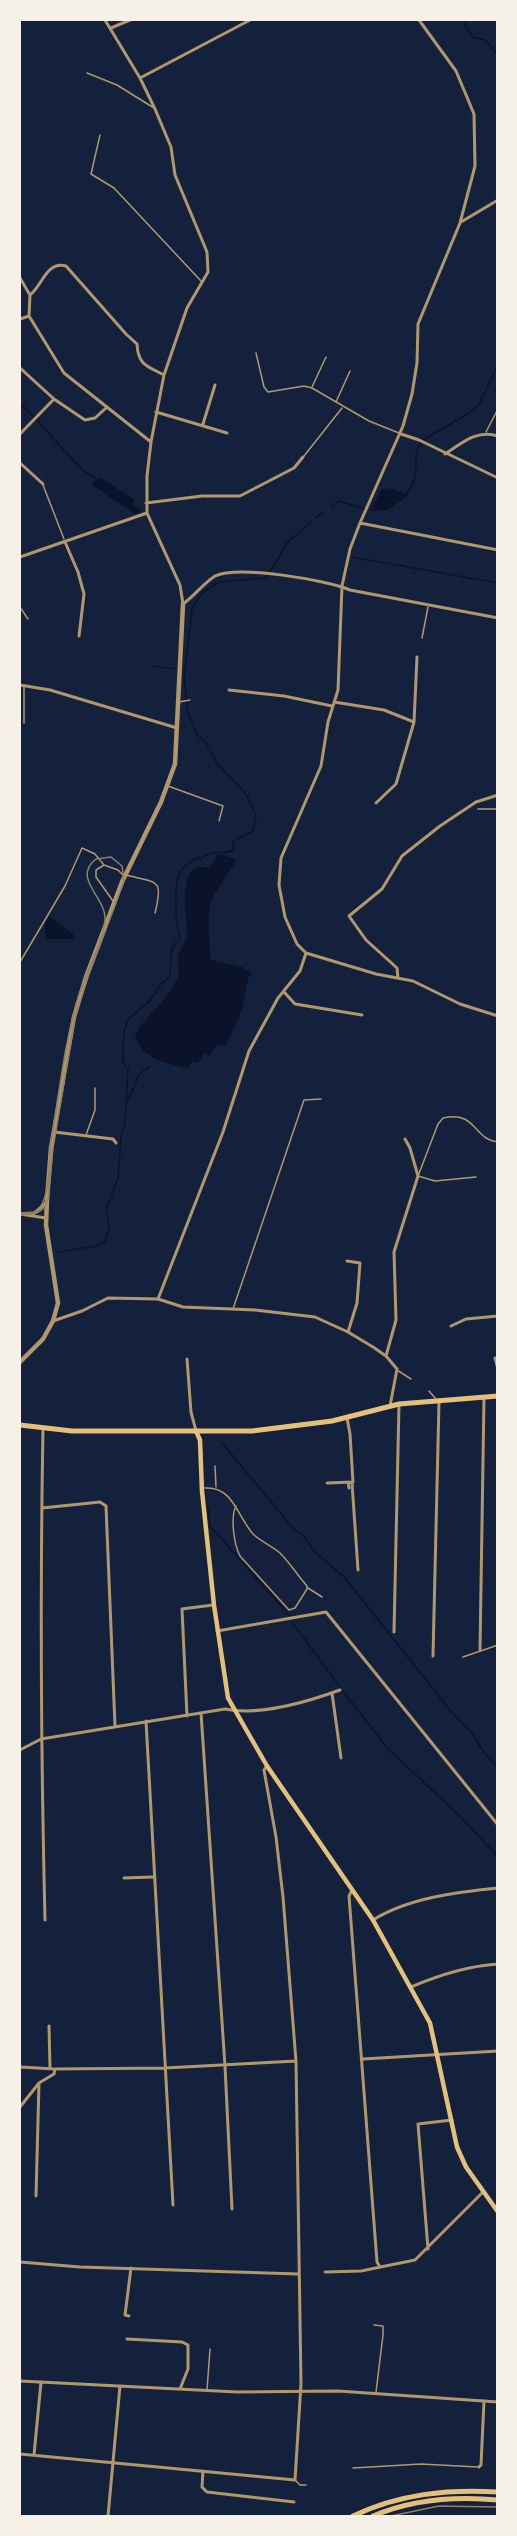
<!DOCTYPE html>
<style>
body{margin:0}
#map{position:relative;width:517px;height:2536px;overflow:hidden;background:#14213d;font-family:"Work Sans",sans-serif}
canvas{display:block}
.frame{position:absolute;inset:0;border:21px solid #f6f1e7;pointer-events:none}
</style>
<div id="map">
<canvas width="517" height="2536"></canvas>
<div class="frame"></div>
</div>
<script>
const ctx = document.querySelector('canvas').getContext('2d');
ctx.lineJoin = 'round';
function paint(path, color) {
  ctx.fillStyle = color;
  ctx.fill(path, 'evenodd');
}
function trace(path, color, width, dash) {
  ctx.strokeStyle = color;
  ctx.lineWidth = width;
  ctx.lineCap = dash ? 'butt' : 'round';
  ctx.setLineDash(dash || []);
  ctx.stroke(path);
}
paint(new Path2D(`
 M101,478l34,22 -3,4 9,6v2l-6,2 -43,-29 3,-6z
 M389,488l20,7 -21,15 -18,1 11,-21z
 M218,854l19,5c-7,13 -15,23 -23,36 -9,14 -4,49 -3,65l31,7 10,6 -4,5 -6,32 -16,36 -9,-1 -8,11 -5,-3 -6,10 -6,-1 -4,6c-21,-4 -46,-9 -53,-32l4,-8c12,-16 31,-31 39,-51 3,-7 -2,-15 0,-22 2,-7 9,-14 9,-21 1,-16 -13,-76 23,-66z
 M49,916l25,19 -1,4h-28v-14z`), '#0b132b');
trace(new Path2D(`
 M463,20l9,17 13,3 13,15
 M498,338v12
 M20,403l14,14
 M37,420l45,50 13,8
 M423,440l48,-28 9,-9 18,-39
 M406,494c17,-18 4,-37 15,-51
 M332,506l7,-5 25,8
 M315,518l8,-6
 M352,557l146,26
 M153,666l22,3
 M127,1102l12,-27 11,-9
 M58,1252l38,-6 9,-4 4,-15 -3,-18 12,-31 3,-42 4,-13 3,-54 -5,-7 1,-32 5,-12 20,-16 11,-17 10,-9 2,-29 8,-8c-4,-15 -8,-57 2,-70 4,-4 10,-8 15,-12l3,2c15,-11 20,-3 33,-9v-9l20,-10 3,-15 -10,-22 -30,-32 -9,-18 -10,-10 -9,-22 -4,-34 8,-70 11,-16 16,-10 47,-4 22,-36 24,-21
 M223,1444l71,85 9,6 10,15 32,28 104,131 24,25 10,17 15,17
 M208,1507l2,19 80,90
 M292,1622l48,65
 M343,1691l45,58 72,67 38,41`), '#0b132b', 1.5);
trace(new Path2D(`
 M87,73l30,12 37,23
 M100,135l-9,39 23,14 87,93
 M256,353l8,34 4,5 36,-6 8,2 57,33 30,12
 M312,387l14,-30
 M336,402l14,-31
 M486,432l12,-23
 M304,456l38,-48
 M43,485l21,54
 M20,607l8,12
 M422,638l6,-31
 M179,702l11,-2
 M24,723v-36
 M168,786l55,20 -4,15
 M478,809h20
 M126,875c31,8 38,3 29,38
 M113,901l-17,-24v-7l8,-5 14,5 5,5
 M20,962l45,-76 17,-38 13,6 9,11
 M86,1135l9,-25v-22
 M476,1177l-41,4 -17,-5 20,-52 5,-6c35,-7 28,20 55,24
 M233,1309l71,-209 17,-1
 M397,1370l14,9
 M429,1391l7,8
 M215,1466l1,21
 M205,1488c28,-2 32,28 48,46 7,7 19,12 27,19 10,10 18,23 27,33v3l-12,19 -6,2 -49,-54c-6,-12 -10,-38 -4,-50
 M308,1588l14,9
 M463,1657l35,-12
 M374,2325l9,1v9l-7,57
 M207,2390l3,-41
 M353,2468l68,-4 57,3
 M296,2481l4,4h6`), '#b1986c', 1.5);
trace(new Path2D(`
 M105,20l35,58 15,31 16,38 4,28 32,77 1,20 -21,36 -23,67 -13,67
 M419,20l37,51 18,43 1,52 -15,57 -42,101 -1,39 -5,31 -9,32 -43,97 -10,26 -8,37 -4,104 -10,32 -7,44 -40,92 -2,27 6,32 12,27 9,9 70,21 37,7 47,23 38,12
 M111,28l19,-8
 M140,78l110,-58
 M461,222l37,-22
 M20,278l10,17 -1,21
 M30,295c13,-10 16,-34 36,-29l60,68 11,10c1,21 10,22 27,31
 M20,319l9,-3 35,57 87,69 -4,34v37l33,72 3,19c11,-8 21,-21 32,-28 24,-11 111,4 135,14l148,28
 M20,368l34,31 31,21 10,-2 11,-10
 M156,412l71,21
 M203,424l12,-39
 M20,434l34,-35
 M401,434l18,6 79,38
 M445,454c17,-11 32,-25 53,-18
 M20,463l23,21
 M146,503l56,-7h38l54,-28 9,-11
 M360,523l138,27
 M65,542l13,30 6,22 -5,42
 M20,557l127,-44
 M20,685l30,5 127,38
 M229,690l55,6 48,10
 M334,702l50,8 30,12 -18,62 -20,19
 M414,722l3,-65
 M398,978l-1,-10 -31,-28 -17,-24 33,-27 20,-33 38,-30 36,-24 22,-7
 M284,992l11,12 67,11
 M54,1132l59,7 3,4
 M20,1214l26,4
 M33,1214l13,-11
 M347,1261l13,2 -3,40 -9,29
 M158,1299l25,8 72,3 60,7 33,15 25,15 13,9 11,13 -7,37
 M53,1321l29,-10 26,-13 50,1 65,-167 26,-81 29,-53 22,-27 6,-18
 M451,1326l15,-7 32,-3
 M386,1356l10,-36 -2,-68 24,-76 -8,-28 -5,-9
 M495,1358l3,11
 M187,1359l4,53 5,19
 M43,1428c-3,164 -2,328 2,492
 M348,1482l1,6
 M327,1483l26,-1 -3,-48 -3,-16
 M352,1483l6,87
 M42,1508l58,-6 6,4 9,220
 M217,1631l109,-19 172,213
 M394,1632l5,-228
 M480,1650l4,-252
 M433,1656l6,-254
 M332,1693l9,65
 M201,1713l24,353 7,143
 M187,1716l-5,-107 31,-4
 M146,1721l27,484
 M20,1750l21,-11 184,-30c34,7 82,-7 115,-19
 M124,1878l29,-1
 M352,1890l-3,6 28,366 3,5
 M373,1920c35,-22 84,-28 125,-32
 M411,1987c28,-12 56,-21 87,-23
 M49,2026l1,42
 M363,2059l135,-8
 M20,2067l35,2 110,-1 131,-7
 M20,2107l19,-24 15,-9 1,-5
 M36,2196l3,-113
 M428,2249l-10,-125 34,-4
 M20,2262l60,5 218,7
 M325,2272l36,-1 54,-11 68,-68
 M129,2316l-4,-1 6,-47
 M127,2339l55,3 6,3v24l-8,20
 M20,2381l217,11 101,-1 160,11
 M20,2454l275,26 6,-96 -5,-323 -13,-164 -7,-60 -12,-67 3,-4
 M34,2455l7,-73
 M479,2467l2,-2 3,-64
 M203,2471l-1,16 5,5 87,10
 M108,2516l12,-130`), '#b1986c', 3);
trace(new Path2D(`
 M20,1362l23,-23 10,-18 5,-18 -12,-78 1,-25 4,-52 23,-131 12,-40 36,-95 39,-80 14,-38 8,-160`), '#b1986c', 4.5);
trace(new Path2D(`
 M196,1431l4,9 2,51 12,114 14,93 39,68 106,154 57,103 27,124 9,20 32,45`), '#e5c07b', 4.5);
trace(new Path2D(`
 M20,1425l52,6h180l80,-10 67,-17 99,-8
 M353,2516c46,-22 94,-27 145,-24
 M373,2516c40,-17 82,-20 125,-16`), '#e5c07b', 5);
trace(new Path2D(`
 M20,1213l15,-1c17,-11 13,-51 16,-69 8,-48 13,-98 27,-145 7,-24 24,-53 27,-78 2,-22 -34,-42 -9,-61l15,-2 11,9 2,15 -36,96 -13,40 -22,131 -5,52 -5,9 -6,4 -17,2
 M391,2516l48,-10 59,1`), '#918062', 1.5);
</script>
